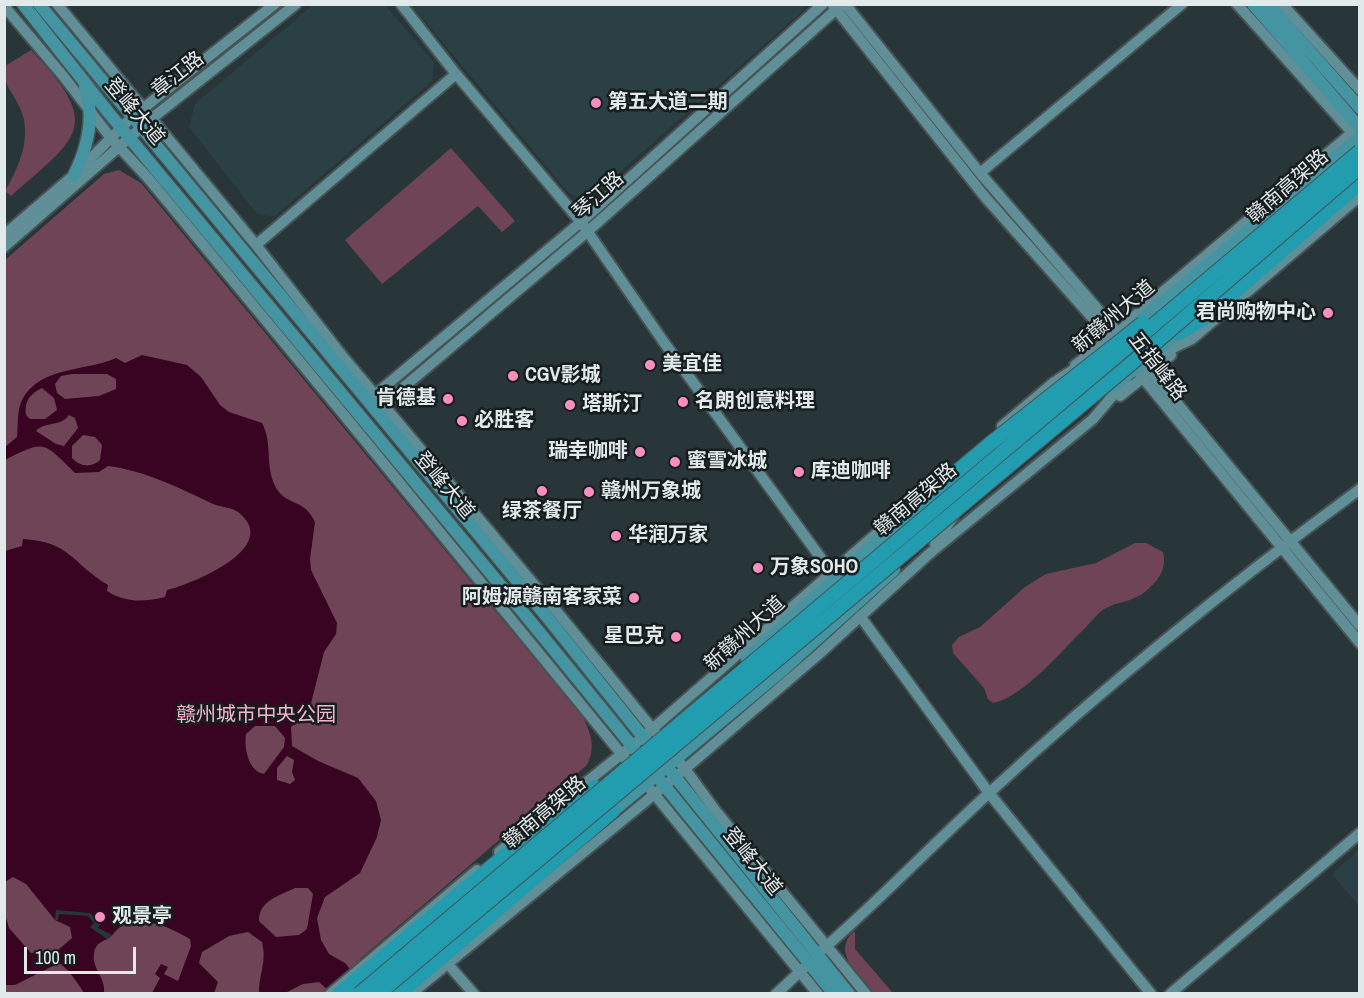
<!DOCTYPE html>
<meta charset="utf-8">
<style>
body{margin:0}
#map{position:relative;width:1364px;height:998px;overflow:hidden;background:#293639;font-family:"Archivo Narrow",sans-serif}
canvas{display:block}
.frame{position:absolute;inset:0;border:6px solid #e1e9eb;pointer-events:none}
.scale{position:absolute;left:24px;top:947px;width:112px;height:27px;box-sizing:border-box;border:3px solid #e1e9eb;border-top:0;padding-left:8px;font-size:18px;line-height:21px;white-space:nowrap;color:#e1e9eb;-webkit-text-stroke:4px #171d1e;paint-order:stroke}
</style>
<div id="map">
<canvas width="1364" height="998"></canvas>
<div class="frame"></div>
<div class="scale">100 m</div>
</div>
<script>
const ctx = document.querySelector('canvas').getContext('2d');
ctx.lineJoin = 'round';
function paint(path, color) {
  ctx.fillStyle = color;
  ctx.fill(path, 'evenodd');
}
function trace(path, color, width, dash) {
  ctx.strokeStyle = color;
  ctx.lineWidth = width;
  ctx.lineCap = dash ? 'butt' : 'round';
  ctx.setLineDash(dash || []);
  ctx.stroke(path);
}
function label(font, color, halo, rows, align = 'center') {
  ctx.font = font + ' "Archivo Narrow","Noto Sans SC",sans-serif';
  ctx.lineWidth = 5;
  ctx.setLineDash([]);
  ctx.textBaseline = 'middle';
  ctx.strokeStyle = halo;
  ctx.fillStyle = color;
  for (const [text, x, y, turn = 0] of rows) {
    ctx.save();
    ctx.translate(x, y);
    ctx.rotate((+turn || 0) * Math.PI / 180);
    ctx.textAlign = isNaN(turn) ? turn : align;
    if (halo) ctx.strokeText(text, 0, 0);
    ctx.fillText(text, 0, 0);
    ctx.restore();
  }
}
paint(new Path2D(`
 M313,5h72l49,58 -2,18 -157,135 -18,-2 -68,-87 6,-23z
 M411,5h394l-5,8 -204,180 -8,5h-10l-10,-6z
 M1359,850v56l-27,-32z`), '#2a4045');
paint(new Path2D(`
 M31,50c72,76 49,86 -20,146l-6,-5c14,-24 28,-55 15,-83 -9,-20 -16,-19 -15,-42z
 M451,148l64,73 -13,11 -24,-26 -96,78 -37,-44z
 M119,170l22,13 442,534c8,17 13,31 4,48l-227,194 24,34h-379v-733l99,-86z
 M1135,543h11l17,9c4,17 -4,28 -17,39 -12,11 -28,10 -42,18 -7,5 -13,13 -19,19 -23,22 -61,69 -92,75l-5,-4 -4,-11 -31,-35 -1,-8 7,-8 21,-10 45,-40 21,-13 50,-11z
 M855,931v18l38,44h-20c-14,-17 -43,-43 -18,-62z`), '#6e4456');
paint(new Path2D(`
 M142,355l45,10 14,12 19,28 9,7 33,11c12,22 1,48 17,69 10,13 26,8 36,30l-5,37 1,11 26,53 -1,11 -12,18 -15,59 -18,16 1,19 26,15 40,17 18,23 5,19 -4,17 -17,36 -35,24 -8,21 4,22 8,14 16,9 24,30h-38l-12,-11 -16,2 -18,9h-26c0,-20 8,-30 3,-51l-14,-10 -19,4 -27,16 -3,11 19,19 -4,11h-62l8,-15 -5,-4 6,-10 7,3 -4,7 14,7 13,-35 -1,-7c-16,-10 -48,-25 -67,-14 -6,3 -9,9 -14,13 -8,4 -14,6 -15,16 -2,15 12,24 10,39h-20c-4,-7 -17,-26 -25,-30l-44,22h-10l-1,-74 5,17 22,25 27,-3 14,-12 -2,-11 -15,-7 -29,-36 -13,-7 -8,5v-331l17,-5 1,-7c48,3 48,24 85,46l-1,6c19,12 37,11 58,6l2,-7c22,-5 103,-37 79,-70 -12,-16 -21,-10 -35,-17 -34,-16 -65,-32 -103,-37l-9,6 -24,1c-32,-31 -29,-34 -70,-13v-13l12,-10c1,-12 0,-27 5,-37 18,-34 62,-28 94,-42l9,5zM72,374h35l9,5v10l-17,7 -34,3 -8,-6 -2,-9 6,-8zM42,388l12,10 3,12 -12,9h-15l-4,-4c-2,-14 4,-21 16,-27zM69,415l6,3 3,10 -14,18 -8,-2 -20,-13c9,-10 25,-4 33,-16zM83,435l12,2 7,8 -2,15c-8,8 -20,7 -28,-2v-12zM255,726h20l10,12 -1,9 -20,27c-16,-3 -20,-26 -18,-40zM287,756l7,4 -2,12 3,8 -5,4 -13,-4v-12zM295,888h13l5,6 -6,35 -8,6 -23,2 -17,-16c0,-21 20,-25 36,-33z`), '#380421');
paint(new Path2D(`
 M56,910l34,3 4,4 7,-5 4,6 -7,10 14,7 -5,4 -17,-12 4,-4 -6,-7 -29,-2 -1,6h-3z`), '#293639');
const secondary = new Path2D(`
 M57,4l199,241 88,113 214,255 127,156 30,41 151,184
 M401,4l55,70 125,148 82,119 168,231
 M832,4l153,193 135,152
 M845,4l135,169 147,170
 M1237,4l118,132
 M1282,4l78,86
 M4,6l60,71 46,60 38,41 196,237 474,579
 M980,173l202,-169
 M4,235l70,-60 57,-57 144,-114
 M256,245l200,-171
 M4,247l147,-128 145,-115
 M1134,322l19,-22 207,-174
 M1139,357l221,269
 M1152,358l40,-19 168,-143
 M1130,362l230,281
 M1075,365l44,-33 18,-18
 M1120,396l51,-41
 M371,398l210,-176 242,-218
 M379,408l208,-176 253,-226
 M1002,426l51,-43 29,-19
 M935,544l18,-27
 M860,616l129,177 162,201
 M499,852l144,-115 249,-217
 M822,950c58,-50 110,-105 166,-156 118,-109 243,-210 372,-305
 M447,963l27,31
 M330,994l147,-124
 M411,994l274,-225 134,-115 110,-100 164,-135 33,-39
 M776,994l29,-27
 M1170,994l190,-161`);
const primary = new Path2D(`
 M23,4l85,108 428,516 298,366
 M39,4l508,613 302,377
 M1253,4l107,124
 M1268,4l92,104
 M74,175c14,-28 21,-58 11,-88
 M1133,327l227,-190
 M1114,386l72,-60
 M747,659l160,-145
 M606,817l171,-142 117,-105`);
const highway = new Path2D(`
 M1179,333l27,-16 154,-134
 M339,994l165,-138 91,-69
 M399,994l214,-183`);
trace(secondary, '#475355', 14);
trace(primary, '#475355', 15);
trace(highway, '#475355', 16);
trace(secondary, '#608f97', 10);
trace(primary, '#4594a1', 12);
trace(highway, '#229caf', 14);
const highwayBridge = new Path2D(`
 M900,519l92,-77 151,-119
 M359,994l1001,-843
 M378,994l755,-632 227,-195`);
trace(highwayBridge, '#475355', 16, []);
trace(highwayBridge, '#229caf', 14);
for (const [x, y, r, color] of [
 [596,103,6,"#fc8fc1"],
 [1328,313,6,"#fc8fc1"],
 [650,365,6,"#fc8fc1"],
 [513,376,6,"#fc8fc1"],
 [448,399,6,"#fc8fc1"],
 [683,402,6,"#fc8fc1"],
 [570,405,6,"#fc8fc1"],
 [462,421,6,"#fc8fc1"],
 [640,452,6,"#fc8fc1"],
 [675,462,6,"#fc8fc1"],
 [799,472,6,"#fc8fc1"],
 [542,491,6,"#fc8fc1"],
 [589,492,6,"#fc8fc1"],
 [616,536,6,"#fc8fc1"],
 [758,568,6,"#fc8fc1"],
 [634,598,6,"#fc8fc1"],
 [676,637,6,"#fc8fc1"],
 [100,917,6,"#fc8fc1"]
]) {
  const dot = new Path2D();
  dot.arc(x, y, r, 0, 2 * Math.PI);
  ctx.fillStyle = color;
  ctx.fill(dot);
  trace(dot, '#171d1e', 2);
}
label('20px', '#e1e9eb', '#171d1e', [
 ["章江路",178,75,-38],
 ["登峰大道",134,112,50],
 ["赣南高架路",1288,187,-41],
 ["琴江路",599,196,-42],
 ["新赣州大道",1114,317,-40],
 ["五指峰路",1157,367,52],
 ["登峰大道",444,486,50],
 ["赣南高架路",916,500,-40],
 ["新赣州大道",745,634,-42],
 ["赣南高架路",545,813,-40],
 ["登峰大道",752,862,51]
]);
label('bold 20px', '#e1e9eb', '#171d1e', [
 ["第五大道二期",608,103],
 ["君尚购物中心",1316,313,"right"],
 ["美宜佳",662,365],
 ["CGV影城",525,376],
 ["肯德基",436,399,"right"],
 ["名朗创意料理",695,402],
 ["塔斯汀",582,405],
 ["必胜客",474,421],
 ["瑞幸咖啡",628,452,"right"],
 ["蜜雪冰城",687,462],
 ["库迪咖啡",811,472],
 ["赣州万象城",601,492],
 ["绿茶餐厅",542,512,"center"],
 ["华润万家",628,536],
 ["万象SOHO",770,568],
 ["阿姆源赣南客家菜",622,598,"right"],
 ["星巴克",664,637,"right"],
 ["观景亭",112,917]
], 'left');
label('20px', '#fbb3d2', '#171d1e', [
 ["赣州城市中央公园",256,716]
]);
</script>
